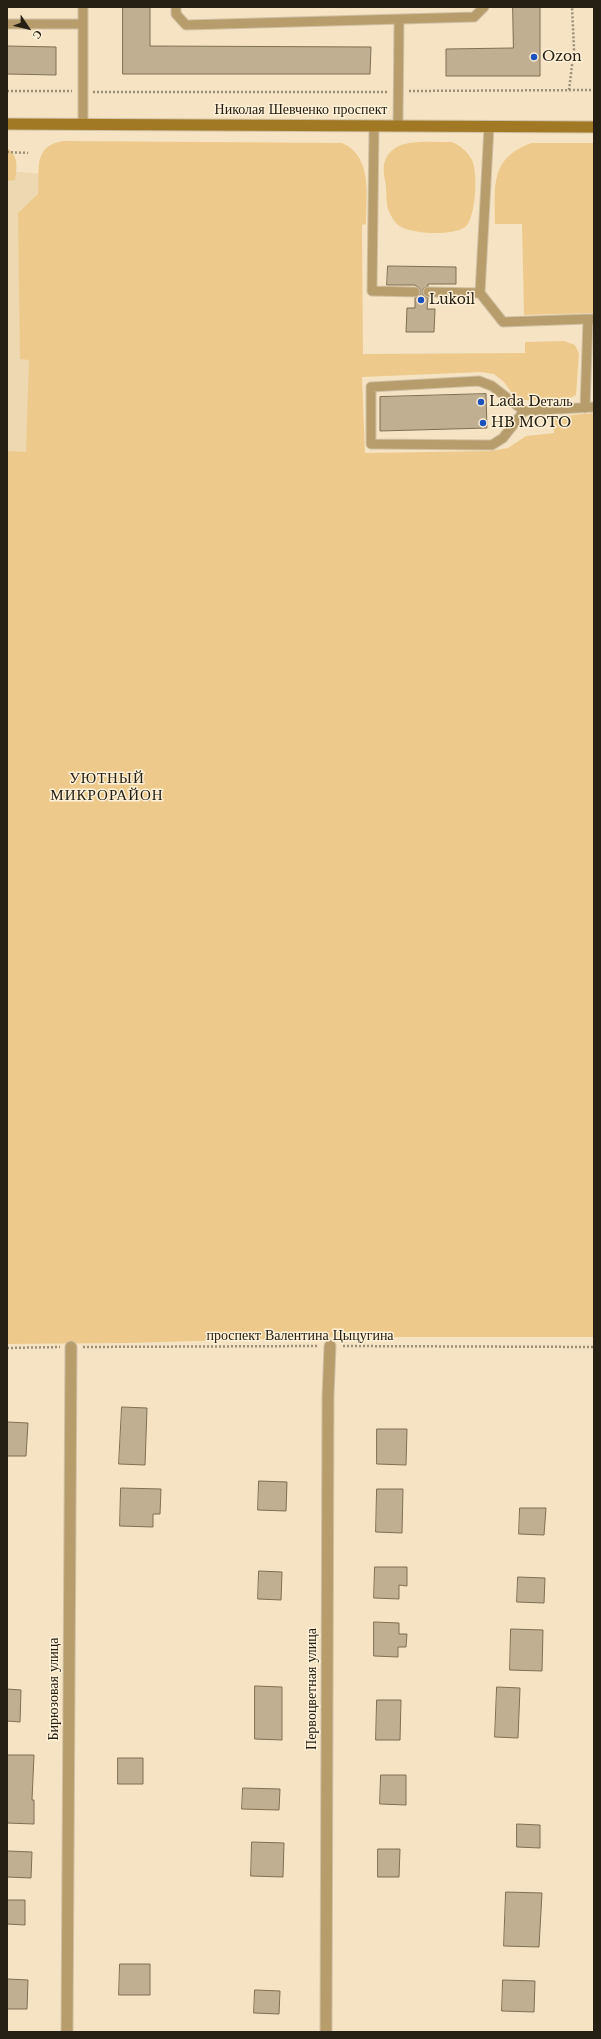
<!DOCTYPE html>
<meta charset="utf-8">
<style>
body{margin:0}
#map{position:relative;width:601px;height:2039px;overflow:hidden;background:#f5e3c3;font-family:"Libre Baskerville",serif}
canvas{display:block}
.frame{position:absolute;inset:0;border:8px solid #262014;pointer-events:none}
.north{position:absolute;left:8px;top:8px;width:40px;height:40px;-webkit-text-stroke:3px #fff0d7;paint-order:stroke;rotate:125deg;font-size:11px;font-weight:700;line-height:16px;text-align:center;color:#262014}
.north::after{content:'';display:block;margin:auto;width:14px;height:18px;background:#262014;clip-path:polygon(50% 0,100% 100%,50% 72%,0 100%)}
</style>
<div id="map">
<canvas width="601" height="2039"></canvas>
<div class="frame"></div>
<div class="north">С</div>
</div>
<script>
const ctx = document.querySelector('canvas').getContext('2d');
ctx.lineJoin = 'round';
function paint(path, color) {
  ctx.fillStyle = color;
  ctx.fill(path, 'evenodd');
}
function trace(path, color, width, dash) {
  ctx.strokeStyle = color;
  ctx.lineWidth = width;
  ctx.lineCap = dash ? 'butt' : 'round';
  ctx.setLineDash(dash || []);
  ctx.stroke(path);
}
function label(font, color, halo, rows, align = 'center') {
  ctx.font = font + ' "Libre Baskerville",serif';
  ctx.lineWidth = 3;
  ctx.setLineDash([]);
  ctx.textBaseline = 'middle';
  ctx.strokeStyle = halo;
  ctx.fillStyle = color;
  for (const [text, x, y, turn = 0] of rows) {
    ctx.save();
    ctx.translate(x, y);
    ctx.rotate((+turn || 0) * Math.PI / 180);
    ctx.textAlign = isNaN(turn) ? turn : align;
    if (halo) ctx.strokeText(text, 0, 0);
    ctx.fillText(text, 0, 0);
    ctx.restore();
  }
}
paint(new Path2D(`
 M7,171l38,3 1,288 -39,-2z`), '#edd8b1');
paint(new Path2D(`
 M63,141l279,2c31,13 24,53 24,81l-4,1 1,129 162,-1v-11l39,-1 11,4 4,9 -3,41 -12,6 -40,-1 -12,-7 -8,-11 -10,-8 -13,-2 -119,5 3,76 126,-2 17,-3 18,-12 28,-3 -1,-16 41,-4v924h-258l-209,6 -120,1v-893l19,1 3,-92 -9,-1 -2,-146 20,-19c2,-24 -6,-48 25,-53z
 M452,142c9,4 15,9 20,18 6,13 4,53 -5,65 -8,12 -62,10 -71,-2 -11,-14 -9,-20 -10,-37 -1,-6 -3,-14 -2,-21 6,-30 45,-22 68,-23z
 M531,143h63v170l-70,2 -2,-91h-27c0,-38 -6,-65 36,-81z
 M7,148c12,8 10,19 8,32l-8,1z`), '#edca8c');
const building = new Path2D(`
 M123,7h27v39l221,1 -1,27h-247z
 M513,7h27v69h-94v-27l67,-1z
 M7,46l49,1v28l-49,-1z
 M388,266l68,1v17h-28v2l-5,3v6l5,3 -1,11h8l-1,23h-28l1,-24h8v-10l5,-3v-6l-5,-4h-28z
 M486,394l1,34 -107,3v-34z
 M122,1407l25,1 -2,57 -26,-1z
 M7,1422l21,1 -2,33h-19z
 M377,1429h30l-1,36 -29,-1z
 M259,1481l28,1 -1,29 -28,-1z
 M121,1488l40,1 -1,25h-7v13l-33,-1z
 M377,1489h26l-1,44 -26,-1z
 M520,1508h26l-2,27 -25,-1z
 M375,1567h32v19l-8,-1v14l-25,-1z
 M259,1571l23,1 -1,28 -23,-1z
 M518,1577l27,1 -1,25 -27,-1z
 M374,1622l25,1v11h8l-1,13h-8v10l-24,-1z
 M511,1629l32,1 -1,41 -32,-1z
 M255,1686l27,1v53l-27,-1z
 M497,1687l23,1 -2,50 -23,-1z
 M7,1689l14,1 -1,32 -13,-1z
 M377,1700h24l-1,40h-24z
 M7,1755h27l-2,45h2v24l-27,-1z
 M118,1758h25v26h-25z
 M381,1775h25v30l-26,-1z
 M243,1788l37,1 -1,21 -37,-1z
 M517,1824l23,1v23l-23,-1z
 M252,1842l32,1 -1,34 -32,-1z
 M378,1849h22l-1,28h-21z
 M7,1851l25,1 -1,26 -24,-1z
 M506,1892l36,1 -3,54 -35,-1z
 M7,1900h18v25l-18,-1z
 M120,1964h30v31h-31z
 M7,1979l21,1 -1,29h-20z
 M503,1980l32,1 -1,31 -32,-1z
 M255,1990l25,1 -1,23 -25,-1z`);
paint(building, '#c1af91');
trace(building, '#7f6f53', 1);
const service = new Path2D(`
 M83,7v117
 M176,7v7l10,11 288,-8 10,-10
 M7,24h75
 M398,125l1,-105
 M374,126l-2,165 43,1
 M428,292l52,1 9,-166
 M480,293l23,29 85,-3
 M585,408l3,-89h5
 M524,411l-21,27 -11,7 -121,-1v-57l108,-6 13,5 32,25 70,-4`);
const minor = new Path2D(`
 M67,2032l4,-685
 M326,2032l2,-635 2,-51`);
const secondary = new Path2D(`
 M7,124l587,3`);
trace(service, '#d0c0a4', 11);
trace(minor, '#d0c0a4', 13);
trace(secondary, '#d0c0a4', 13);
trace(new Path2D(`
 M569,90l5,-41 -2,-42
 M7,91h65
 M409,91l185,-1
 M93,92h295
 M7,152l21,1
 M343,1346l251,1
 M83,1347l235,-1
 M7,1348l53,-1`), '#9c8f78', 2.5, [2, 2]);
trace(service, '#b89d6c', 9);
trace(minor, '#b89d6c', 11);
trace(secondary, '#a17824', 11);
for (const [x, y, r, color] of [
 [534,57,4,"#1952be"],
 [421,300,4,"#1952be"],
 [481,402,4,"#1952be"],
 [483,423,4,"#1952be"]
]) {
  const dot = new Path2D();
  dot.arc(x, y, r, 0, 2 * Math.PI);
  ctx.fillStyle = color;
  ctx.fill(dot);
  trace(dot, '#fff0d7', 1.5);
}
label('14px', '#262014', '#fff0d7', [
 ["Ozon",542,57],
 ["Lukoil",429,300],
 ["Lada Dеталь",489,402],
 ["HB MOTO",491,423]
], 'left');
label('14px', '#262014', '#fff0d7', [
 ["Николая Шевченко проспект",301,110],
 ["проспект Валентина Цыцугина",300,1336],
 ["Бирюзовая улица",54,1689,-90],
 ["Первоцветная улица",312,1689,-90]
]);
ctx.letterSpacing = '1px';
label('15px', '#262014', '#fff0d7', [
 ["УЮТНЫЙ",107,779],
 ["МИКРОРАЙОН",107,796]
]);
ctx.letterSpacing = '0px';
</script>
